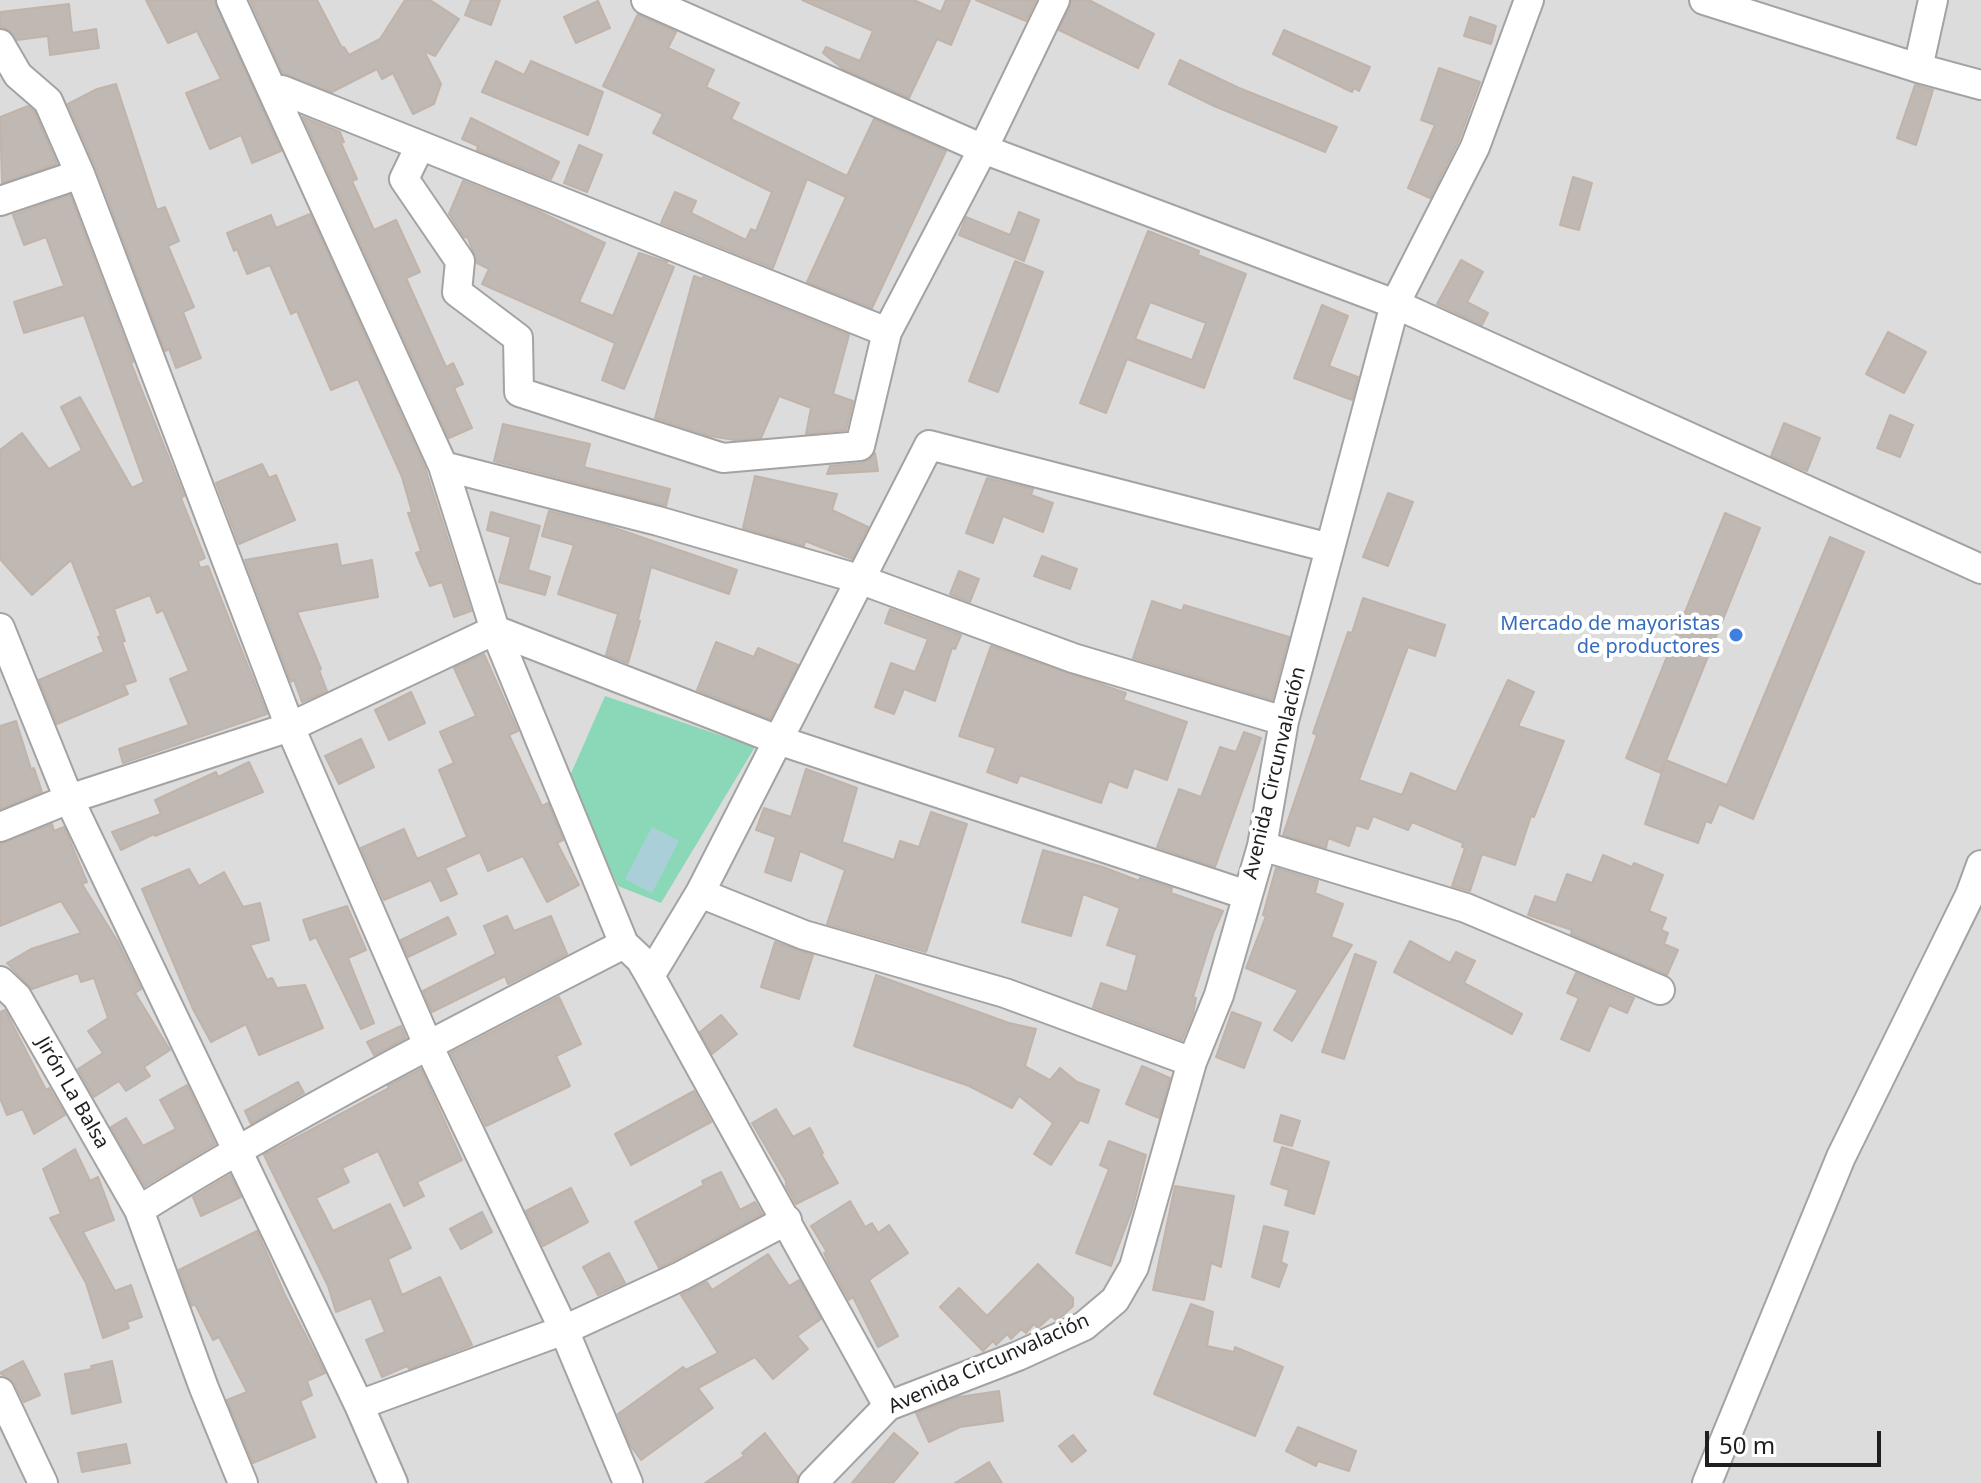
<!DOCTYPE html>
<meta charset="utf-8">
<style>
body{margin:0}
#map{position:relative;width:1981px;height:1483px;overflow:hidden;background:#efece6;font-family:"Noto Sans",sans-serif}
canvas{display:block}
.scale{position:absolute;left:1705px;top:1431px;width:176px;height:36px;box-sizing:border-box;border:4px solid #1f1f1f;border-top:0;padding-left:10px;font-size:24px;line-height:28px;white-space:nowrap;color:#1f1f1f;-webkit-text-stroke:6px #fff;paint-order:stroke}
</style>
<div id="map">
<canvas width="1981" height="1483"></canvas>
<div class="scale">50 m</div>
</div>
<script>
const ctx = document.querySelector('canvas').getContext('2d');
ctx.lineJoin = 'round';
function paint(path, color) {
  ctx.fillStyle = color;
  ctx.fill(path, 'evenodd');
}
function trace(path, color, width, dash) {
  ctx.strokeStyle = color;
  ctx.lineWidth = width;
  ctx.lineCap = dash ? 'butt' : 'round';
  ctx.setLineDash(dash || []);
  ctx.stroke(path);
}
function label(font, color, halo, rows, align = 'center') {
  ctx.font = font + ' "Noto Sans",sans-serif';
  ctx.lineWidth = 8;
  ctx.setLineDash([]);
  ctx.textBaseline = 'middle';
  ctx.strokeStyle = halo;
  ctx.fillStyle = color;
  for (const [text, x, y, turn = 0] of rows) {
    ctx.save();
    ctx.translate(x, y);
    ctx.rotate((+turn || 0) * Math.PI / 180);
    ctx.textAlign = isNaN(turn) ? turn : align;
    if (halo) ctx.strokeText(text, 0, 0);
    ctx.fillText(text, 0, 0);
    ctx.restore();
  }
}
paint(new Path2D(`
 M0,0h1981v1483h-1981z`), '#dddcdc');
paint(new Path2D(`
 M605,696l150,51 -94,156 -43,-17 -49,-108z`), '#8bd8b9');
paint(new Path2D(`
 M652,827l27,14 -27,52 -27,-14z`), '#abcfd9');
const building = new Path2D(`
 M146,0h68l67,151 -29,12 -11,-28 -31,14 -24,-56 35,-14 -24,-48 -29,12z
 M250,0h67l25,48 2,-1 5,8 31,-16 25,-39h25l29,19 -24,37 -11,-5 17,33 -7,20 -21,10 -20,-41 -11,6 -5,-10 -45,23 -49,-18z
 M471,0h29l-9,25 -26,-10z
 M802,0h112l27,12 5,-12h24l-19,45 -14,-6 -28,59 -66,-29 -20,-16 3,-6 34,14 13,-30z
 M976,0h60l-10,21z
 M1072,0h17l65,34 -16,34 -79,-38z
 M598,1l12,27 -34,15 -12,-26z
 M69,4l3,29 24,-4 3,19 -49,7 -2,-19 -31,4 -8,-10 -9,-3v-15z
 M638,14l38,18 -8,16 46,22 -8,17 33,16 -8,16 116,57 27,-57 72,32 -74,157 -65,-26 39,-85 -39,-18 -34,89 -112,-45 14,-31 21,9 -5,12 55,27 5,-11 5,2 16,-39 -119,-59 10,-19 -60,-28z
 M1470,17l26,9 -5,18 -27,-8z
 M1284,30l86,37 -11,24 -5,-3 -2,4 -79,-38z
 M1180,60l59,28 98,39 -12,25 -111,-46 -45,-22z
 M496,61l28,14 7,-14 72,31 -15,43 -106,-43z
 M1439,68l41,14 -21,58 -29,58 -22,-10 27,-63 -14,-5z
 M116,84l41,126 8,-3 14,34 -11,5 26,61 -11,5 18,46 -25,10 -7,-19 -4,2 -69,-183 -28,-64 29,-15z
 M1915,85l18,5 -17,55 -19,-7z
 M28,106l6,5 23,53 -55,19 -2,-66z
 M303,117l37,15 4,10 -3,1 16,36 -5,2 22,49 22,-10 24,52 -14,6 40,89 7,-4 10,21 -9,4 18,40 -23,10z
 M471,118l88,44 -8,17 -74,-29 1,-4 -16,-7z
 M579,145l23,10 -15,37 -23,-9z
 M1573,177l19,6 -13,47 -19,-5z
 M463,181l73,29 69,33 -26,59 34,14 26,-63 28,9 -1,2 8,3 -50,122 -22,-9 13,-37 -133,-59 7,-15 -12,-6 -9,-25 -4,-1 -15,-23z
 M70,195l63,167 -2,1 53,133 -3,2 24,60 -7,3 2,7 8,-2 59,148 -144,49 -4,-14 70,-24 -19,-46 19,-8 -26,-61 -6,3 -7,-18 -36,14 11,32 -3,1 14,39 -12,4 4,9 -71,30 -18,-44 65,-28 -6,-15 3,-1 -30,-76 -39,35 -32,-36v-109l22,-17 27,36 33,-19 -21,-43 19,-10 52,91 12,-6 -60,-167 -60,18 -10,-31 50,-16 -18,-49 -22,8 -11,-30z
 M1019,212l20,8 -15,41 -65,-26 7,-18 44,18z
 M310,214l115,254 46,143 -17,6 -12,-35 -12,4 -14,-33 5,-2 -13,-38 4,-1 -10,-35 -44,-98 -27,11 -34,-79 -6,3 -21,-49 -23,9 -10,-25 -3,2 -7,-18 44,-18 5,13z
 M1148,231l51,20 -1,4 48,19 -42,114 -77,-29 -21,54 -26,-10zM1150,302l56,21 -14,37 -57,-21z
 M1461,260l22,12 -16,30 21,11 -6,12 -45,-21z
 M1015,261l28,11 -45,120 -29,-11z
 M694,276l9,3v-2l146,58 -16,59 20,7 -7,29 -40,4 5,-26 -32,-12 -18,42 -26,2 -25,-4 -55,-18z
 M1322,305l26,11 -19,50 29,11 -6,23 -58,-22z
 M1888,332l38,20 -22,41 -38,-19z
 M1890,415l23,10 -13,32 -23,-9z
 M1784,423l36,15 -13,33 -36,-15z
 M503,424l87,20 -6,23 86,22 -4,17 -172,-45z
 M875,453l3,18 -51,3 3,-8 32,-3 8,-4z
 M262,464l7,14 7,-3 19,45 -56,24 -23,-61z
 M755,476l82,18 -5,16 36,17 -16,32 -47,-18 -1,5 -61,-18z
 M987,478l46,11 -2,6 22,8 -10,29 -40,-16 -10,27 -27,-10z
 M1388,493l25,9 -25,64 -25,-9z
 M549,511l60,15 128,44 -8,24 -78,-27 -13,53 2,1 -12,42 -22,-8 12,-41 -60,-20 16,-49 -32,-9z
 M491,512l49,14 -12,44 22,7 -5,18 -46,-13 12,-45 -24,-7z
 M1725,513l35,15 -99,245 -35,-15z
 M1830,537l34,15 -111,267 -34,-15 -8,19 -5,-2 -8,22 -53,-19 21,-64 61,25z
 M337,544l4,22 31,-6 6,37 -81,15 24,57 -2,1 8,21 -25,11 -8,-22 -3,2 -46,-122z
 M1042,556l35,13 -7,20 -36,-13z
 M959,571l20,8 -9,23 -20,-8z
 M1363,598l82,27 -10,31 -27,-9 -49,133 43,15 9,-22 45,19 52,-112 26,12 -16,34 46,15 -30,76 -3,-1 -16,49 -33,-11 -12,37 -18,-5 13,-38 -3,-1 1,-4 -51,-21 -4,8 -35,-14 -5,13 -12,-4 -7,21 -21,-8 -2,10 -43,-13 34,-100 -4,-2 35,-101 4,1z
 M1152,601l30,10 2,-6 105,32 -17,63 -139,-42z
 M890,609l71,26 -6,14 -3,-1 -17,53 -31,-12 -10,25 -19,-7 16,-44 24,9 13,-33 -43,-16z
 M716,642l38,15 4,-9 40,17 -28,54 -73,-29z
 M991,646l135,47 -3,7 64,22 -20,58 -33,-12 -7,20 -18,-7 -8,22 -81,-28 -3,8 -30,-11 9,-24 -37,-12z
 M484,654l34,77 -9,4 33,71 6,-3 15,37 -6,3 22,42 -32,17 -24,-46 -35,15 -8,-19 -35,16 12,26 -16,7 -10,-21 -47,20 -23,-52 43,-19 13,30 50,-22 -28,-67 15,-7 -14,-31 36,-16 -22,-48z
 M411,692l14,31 -36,17 -14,-30z
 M16,721l15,48 3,-1 8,24 -42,17v-83z
 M1244,732l17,6 -46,129 -58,-20 22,-58 22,8 19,-50 16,5z
 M361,739l13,28 -35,17 -14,-28z
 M249,762l14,30 -108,44 -1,-2 -33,16 -9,-18 49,-18 -6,-14 61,-28 2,5z
 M806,769l51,19 -15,54 52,18 6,-19 19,6 12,-35 36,12 -41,128 -99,-28 18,-54 -45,-19 -9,30 -26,-9 11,-35 -20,-7 8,-22 27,9z
 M52,824l2,7 10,-4 23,55 -5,2 36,58 23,47 -6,4 35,57 -26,17 6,9 -24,15 -7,-10 -25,16 -16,-28 25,-16 -15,-22 20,-13 -14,-40 -13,4 -3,-9 -46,16 -25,-26 24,-14 50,-16 -20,-32 -61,25v-82z
 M1043,850l60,17 36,14 1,-3 32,10 -1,5 52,18 -9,20 -21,66 3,1 -3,16 -11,26 -89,-33 8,-24 26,9 10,-37 -30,-10 13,-37 -37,-14 -12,42 -49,-14z
 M1603,855l29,12 2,-4 29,12 -14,36 17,7 -5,12 7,3 -4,11 14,6 -11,25 -96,-41 1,-4 -44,-15 7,-19 21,7 11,-29 25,9z
 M1276,868l42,13 -3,12 28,11 -12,33 21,8 -60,96 -18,-11 24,-40 -52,-22 20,-52 -3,-1z
 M189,869l10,17 25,-14 19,35 17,-4 9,37 -19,5 17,35 5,-2 5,10 28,-3 18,43 -64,27 -13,-31 -35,18 -18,-33 -51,-120z
 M347,906l19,44 -18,8 26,65 -13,6 -45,-92 -6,3 -7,-20z
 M507,916l7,15 37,-15 16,38 -59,30 -3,-8 -73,36 -9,-21 73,-37 -12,-28z
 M448,917l8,17 -48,23 -7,-17z
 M1410,941l40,22 6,-11 19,9 -11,22 58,31 -10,20 -118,-62z
 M775,942l38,13 -14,44 -38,-12z
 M1355,954l21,8 -32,97 -22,-7z
 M1576,973l58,25 -7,15 -18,-8 -20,46 -28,-12 18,-41 -12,-5z
 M876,975l133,48 27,6 -11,37 25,14 10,-12 17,14 22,8 -11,33 -8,-3 -29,45 -17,-11 19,-31 -34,-27 -7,12 -43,-22 -115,-40z
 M559,997l22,47 -25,12 14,30 -84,40 -35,-73z
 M5,1010l41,80 3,-2 16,27 -31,19 -11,-25 -16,6 -7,-17v-86z
 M1232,1012l29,11 -17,45 -28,-11z
 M721,1015l16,19 -25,20 -12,-22z
 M401,1026l5,12 -32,17 -7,-13z
 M1142,1066l28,12 -11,40 -33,-14z
 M421,1069l41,91 -45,22 7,14 -20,10 -26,-55 -36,17 7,14 -33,16 17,33 57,-27 21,44 -23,11 14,36 38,-18 32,68 -63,24 -2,-3 -25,11 -16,-37 19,-8 -14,-34 -35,14 -8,-26 -64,-131 125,-67 -1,-2z
 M298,1082l6,11 -53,31 -6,-13z
 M187,1085l28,59 -70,42 -34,-59 15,-9 17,28 33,-17 -16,-29z
 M694,1091l17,31 -80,43 -16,-31z
 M776,1109l17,28 17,-9 13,25 -2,1 17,29 -42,21 -10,-18v-5l-34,-58z
 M1281,1115l19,6 -8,25 -18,-5z
 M1109,1141l37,14 -14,55 -21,56 -35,-13 33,-84 -9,-4z
 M1282,1147l47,15 -15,52 -29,-9 4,-15 -18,-6z
 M75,1149l15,32 8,-4 16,43 -31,12 32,59 16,-6 11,32 -15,5 2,6 -26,10 -17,-55 -36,-65 11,-4 -18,-45z
 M721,1172l19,38 15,-8 7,12 -103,54 -24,-46 69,-37 -2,-4z
 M230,1175l11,22 -40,19 -8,-19z
 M1175,1186l59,10 -13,71 -10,-4 -7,37 -51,-10z
 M571,1188l17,34 -45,24 -17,-35z
 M850,1201l15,26 7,-4 6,10 11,-8 19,28 -39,27 29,56 -20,11 -25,-50 -4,3 -21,-38 -4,-9 3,-1 -16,-26z
 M482,1212l10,20 -31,17 -11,-20z
 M1264,1226l24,6 -7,30 6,3 -8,22 -27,-10z
 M257,1231l27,62 41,80 -18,8 5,14 -12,6 15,36 -62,26 -26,-63 20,-8 -28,-55 -6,3 -18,-36 -3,2 -13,-36z
 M609,1253l16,30 -27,12 -15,-28z
 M768,1254l21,32 10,-6 22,39 -24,17 11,13 -35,30 -18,-22 -57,31 15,20 -72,52 -11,-15 -12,-31 65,-47 3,3 32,-17 -37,-58 26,-13 5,8z
 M1038,1264l35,34v8l-13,12 -4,2 -5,-4 -13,12 -4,-4 -8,9 -5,-4 -10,10 -4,-5 -11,11 -3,-4 -10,10 -43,-44 19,-19 28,28z
 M1191,1304l22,8 -6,34 27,6 1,-5 48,20 -28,69 -101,-42z
 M23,1361l17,34 -16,7 -9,-18 -15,-11z
 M112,1361l9,41 -49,12 -7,-40 27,-5 -1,-3z
 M999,1391l4,30 -43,6 -31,15 -13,-29 43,-16z
 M1298,1427l58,24 -7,20 -31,-10 -2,5 -30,-15z
 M765,1433l33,44 -2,6h-91l39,-27 -2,-3z
 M894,1433l24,20 -25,30h-41z
 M1073,1435l13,16 -14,11 -13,-16z
 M126,1444l4,19 -48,9 -4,-19z
 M989,1462l13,21h-47z`);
paint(building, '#bfb8b3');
trace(building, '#c0b3aa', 2);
const minor = new Path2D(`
 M231,0l212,466 52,164 129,314 16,15 10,17 238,430
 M646,0l337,149 412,155 586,265
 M1704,0l214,68 63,17
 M0,44l18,31 30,26 32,73 210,553 138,318 136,285 64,153
 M1918,68l15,-68
 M282,90l605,242
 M420,146l-16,33 56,82 -3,31 61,46 1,54 204,66 137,-12 27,-114 96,-183 72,-149
 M0,201l80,-27
 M443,466l215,55 201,58 214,79 211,63
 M0,628l69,171 290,606 34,78
 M0,827l69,-28 221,-72 205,-97 283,110 469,155
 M1262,846l204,62 194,82
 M700,893l104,42 201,58 187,69
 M650,976l50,-83 229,-448 401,103
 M0,981l17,16 122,213 65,178 39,95
 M139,1210c157,-98 321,-182 485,-266
 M0,1392l43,91
 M359,1405l205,-75 117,-54 106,-56
 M813,1483l75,-77 130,-50 66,-30 31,-26 19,-33 58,-205 27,-67 43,-149 22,-125 111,-417 80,-157 54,-147
 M1707,1483l134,-326 129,-262 11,-30`);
trace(minor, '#a3a3a3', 32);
trace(minor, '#fff', 28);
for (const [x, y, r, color] of [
 [1736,635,8,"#3f7fe0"]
]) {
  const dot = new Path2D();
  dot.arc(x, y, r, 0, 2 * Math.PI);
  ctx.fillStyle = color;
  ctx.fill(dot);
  trace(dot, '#fff', 3);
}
label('20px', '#366cbe', '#fff', [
 ["Mercado de mayoristas",1720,624],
 ["de productores",1720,647]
], 'right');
label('20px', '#1f1f1f', '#fff', [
 ["Avenida Circunvalación",1275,773,-77],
 ["Jirón La Balsa",72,1093,60],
 ["Avenida Circunvalación",989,1364,-24]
]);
</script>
